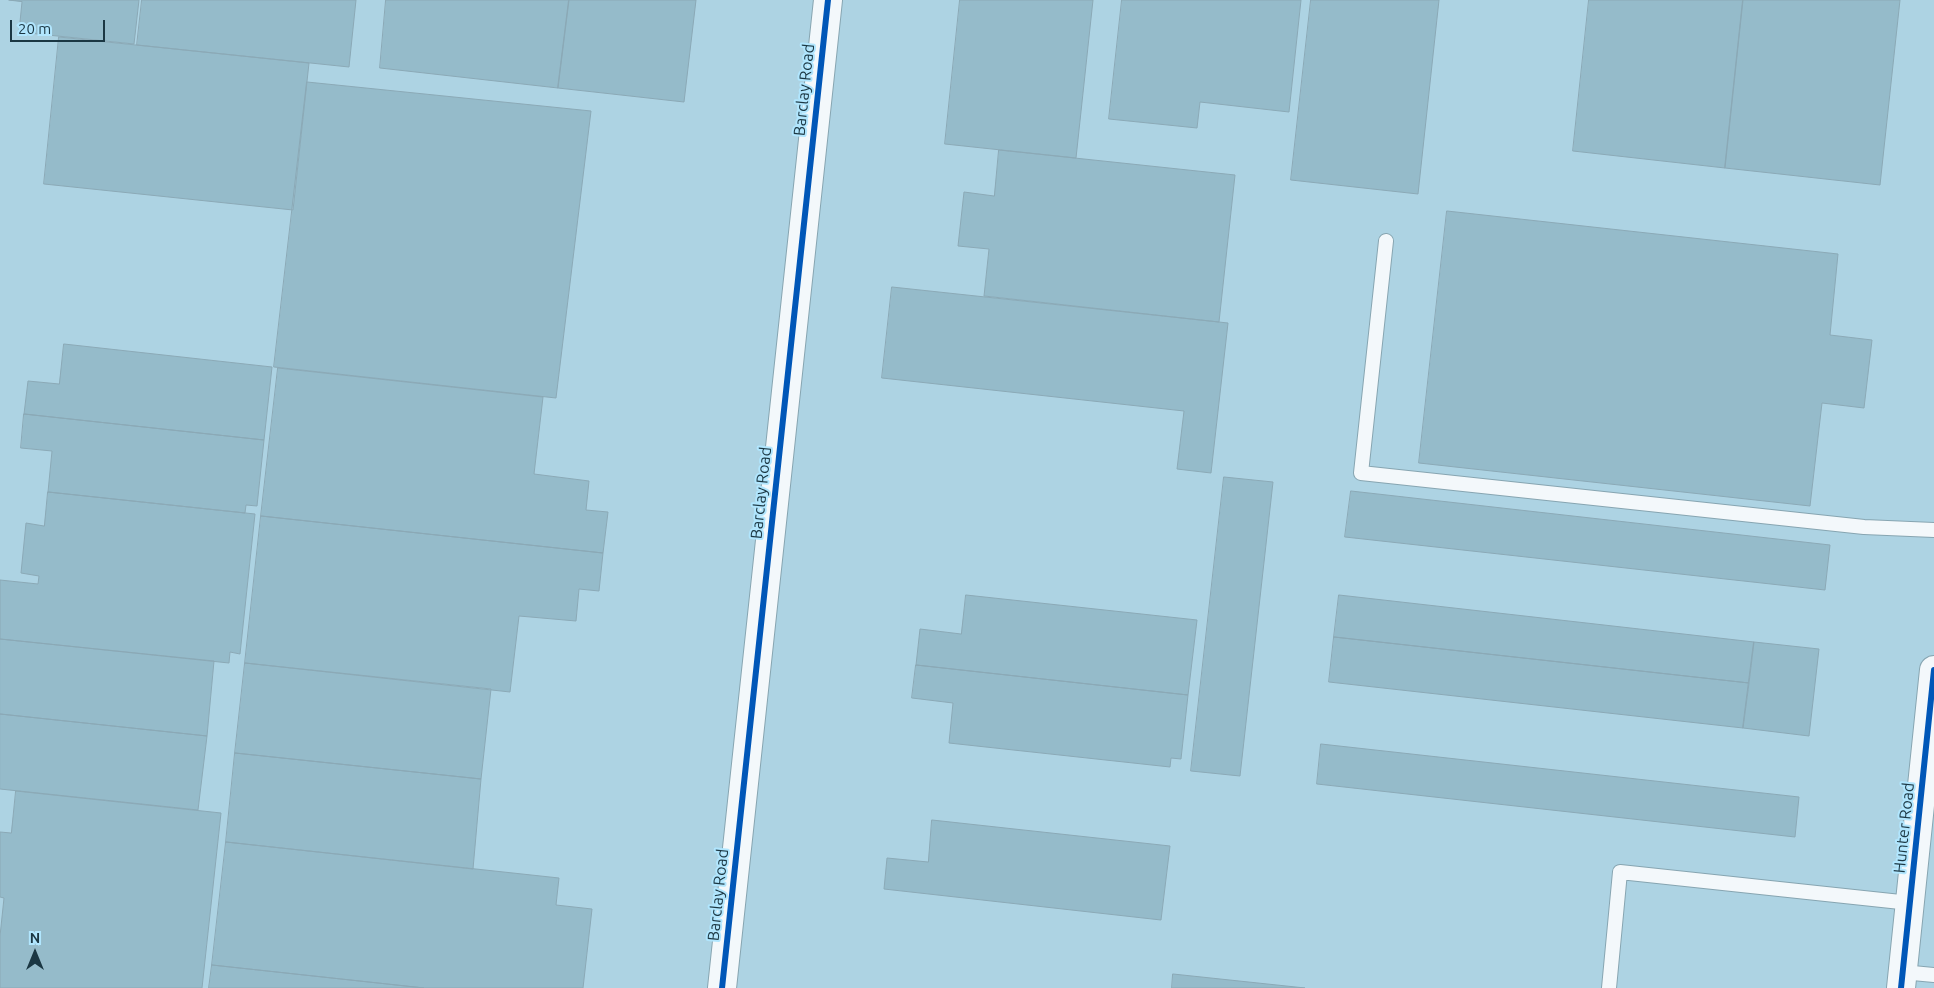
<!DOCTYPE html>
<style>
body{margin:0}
#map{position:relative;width:1934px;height:988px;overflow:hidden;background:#add3e3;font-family:Ubuntu,sans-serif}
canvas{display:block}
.north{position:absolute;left:10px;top:928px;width:50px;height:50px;-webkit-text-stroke:4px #b1e6fe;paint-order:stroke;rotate:0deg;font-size:14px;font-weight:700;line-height:20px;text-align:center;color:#1b3743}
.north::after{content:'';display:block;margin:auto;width:18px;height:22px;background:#1b3743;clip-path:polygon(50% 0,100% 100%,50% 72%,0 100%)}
.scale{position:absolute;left:10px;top:20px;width:95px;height:22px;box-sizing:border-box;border:2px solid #1b3743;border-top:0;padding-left:6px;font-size:15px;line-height:18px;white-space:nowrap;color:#1b3743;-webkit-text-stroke:4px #b1e6fe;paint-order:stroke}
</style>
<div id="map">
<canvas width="1934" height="988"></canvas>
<div class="north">N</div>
<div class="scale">20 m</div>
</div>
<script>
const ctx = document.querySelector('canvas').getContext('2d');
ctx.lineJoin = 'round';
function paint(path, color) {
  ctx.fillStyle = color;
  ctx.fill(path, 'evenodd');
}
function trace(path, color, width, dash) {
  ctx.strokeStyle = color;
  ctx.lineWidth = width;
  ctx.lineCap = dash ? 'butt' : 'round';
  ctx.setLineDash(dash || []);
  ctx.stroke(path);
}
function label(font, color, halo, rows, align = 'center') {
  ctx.font = font + ' Ubuntu,sans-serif';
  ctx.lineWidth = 4;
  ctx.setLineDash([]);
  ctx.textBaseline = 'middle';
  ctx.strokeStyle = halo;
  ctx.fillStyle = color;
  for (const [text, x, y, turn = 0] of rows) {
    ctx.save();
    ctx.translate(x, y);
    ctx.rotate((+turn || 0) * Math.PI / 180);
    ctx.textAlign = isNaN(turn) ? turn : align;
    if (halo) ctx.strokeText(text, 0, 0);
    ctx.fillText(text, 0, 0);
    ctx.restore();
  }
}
const building = new Path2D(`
 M9,0h130l-5,44 -115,-12 3,-30z
 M142,0h214l-7,67 -212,-22z
 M386,0h183l-11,88 -178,-20z
 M569,0h127l-12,102 -126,-14z
 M960,0h133l-17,158 -131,-14z
 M1122,0h179l-12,112 -89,-10 -3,26 -88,-9z
 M1311,0h128l-21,194 -127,-14z
 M1589,0h154l-18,168 -152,-17z
 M1743,0h157l-20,185 -155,-17z
 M59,37l250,26 -16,147 -249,-26z
 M307,82l284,29 -35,287 -282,-31z
 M999,150l236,25 -16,147 -235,-26 5,-47 -31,-3 6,-54 30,4z
 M1447,211l391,43 -8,81 42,5 -8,68 -42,-5 -12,103 -391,-43z
 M892,287l336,36 -17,150 -34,-4 7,-58 -302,-33z
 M64,344l208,23 -8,73 -240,-26 4,-33 31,3z
 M278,368l265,29 -9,77 55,7 -3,29 22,2 -5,41 -342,-37z
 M24,414l240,26 -7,66 -11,-1 -1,8 -197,-21 4,-41 -31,-3z
 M1224,477l49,5 -33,294 -49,-5z
 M1351,491l479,54 -5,45 -480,-53z
 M48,492l207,22 -15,140 -10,-2 -1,11 -229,-24v-59l38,4 1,-8 -18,-3 5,-50 18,3z
 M261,516l342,37 -4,38 -20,-2 -3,32 -57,-5 -9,76 -265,-29z
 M966,595l231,25 -9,75 -272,-30 4,-36 41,5z
 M1339,595l415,47 -5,41 -415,-46z
 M1334,637l415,46 -6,45 -414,-46z
 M0,639l214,22 -7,75 -207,-22z
 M1754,642l65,7 -10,87 -66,-8z
 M245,663l246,26 -10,90 -246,-26z
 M916,665l272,30 -7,64 -10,-1 -1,9 -221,-24 4,-40 -41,-5z
 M0,714l207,22 -9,74 -198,-21z
 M1321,744l478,53 -4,40 -478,-53z
 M235,753l246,26 -8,90 -247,-27z
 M16,791l205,22 -19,175h-202v-52l4,-38 -4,-1v-65l11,1z
 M932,820l238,26 -9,74 -277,-31 3,-31 41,4z
 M226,842l333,36 -3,27 36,4 -9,79h-159l-212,-23z
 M212,965l212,23h-215z
 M1173,974l132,14h-133z`);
paint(building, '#95bbca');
trace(building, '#8ba9b6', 1);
const service = new Path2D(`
 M1386,241l-25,232 503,54 70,3
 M1902,972l32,3
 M1609,988l11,-116 290,31`);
const minor = new Path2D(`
 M722,988l106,-988
 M1901,988l33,-318`);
trace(service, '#87a5b1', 16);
trace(minor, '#87a5b1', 30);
trace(service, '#f3f8fb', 14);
trace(minor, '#f3f8fb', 28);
trace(new Path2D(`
 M722,988l106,-988
 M1901,988l33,-318`), '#0057b8', 6);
label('16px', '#1b3743', '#b1e6fe', [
 ["Barclay Road",804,90,-84],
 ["Barclay Road",761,493,-84],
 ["Hunter Road",1904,828,-84],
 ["Barclay Road",718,895,-84]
]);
</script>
